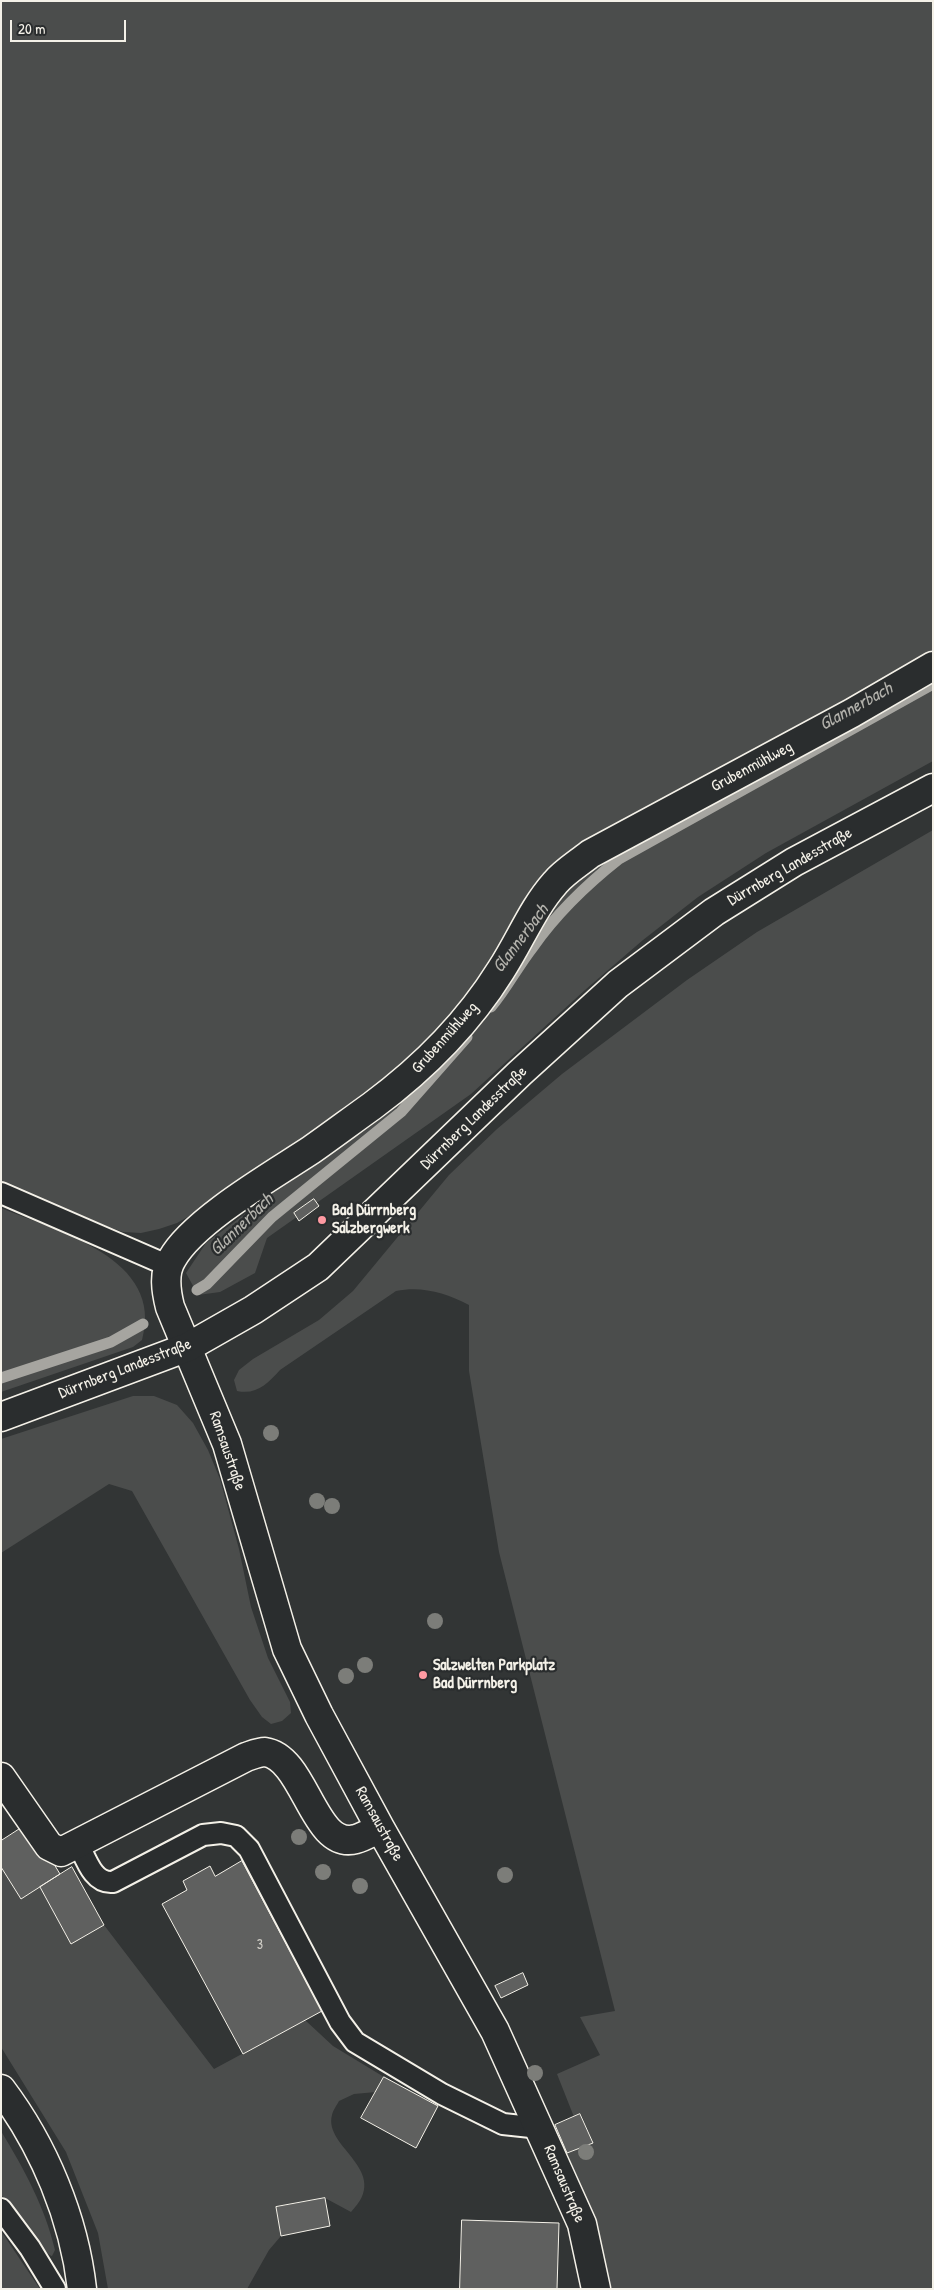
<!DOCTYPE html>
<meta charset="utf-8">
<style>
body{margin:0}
#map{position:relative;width:934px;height:2290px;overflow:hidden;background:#323535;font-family:"Patrick Hand",sans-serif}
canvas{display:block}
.frame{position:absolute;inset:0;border:2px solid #f4f1e8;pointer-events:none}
.scale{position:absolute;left:10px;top:20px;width:116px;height:22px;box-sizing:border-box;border:2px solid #f4f1e8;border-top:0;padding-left:6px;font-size:15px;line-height:18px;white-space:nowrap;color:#f4f1e8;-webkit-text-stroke:4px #2a2d2e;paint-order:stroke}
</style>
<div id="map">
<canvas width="934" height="2290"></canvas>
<div class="frame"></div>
<div class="scale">20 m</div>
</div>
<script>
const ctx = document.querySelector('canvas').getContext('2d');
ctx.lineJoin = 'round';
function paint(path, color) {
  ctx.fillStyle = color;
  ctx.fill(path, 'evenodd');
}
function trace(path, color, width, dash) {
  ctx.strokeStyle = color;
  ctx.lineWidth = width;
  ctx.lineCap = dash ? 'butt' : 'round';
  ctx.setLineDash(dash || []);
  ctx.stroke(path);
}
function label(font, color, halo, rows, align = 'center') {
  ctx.font = font + ' "Patrick Hand",sans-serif';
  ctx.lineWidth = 4.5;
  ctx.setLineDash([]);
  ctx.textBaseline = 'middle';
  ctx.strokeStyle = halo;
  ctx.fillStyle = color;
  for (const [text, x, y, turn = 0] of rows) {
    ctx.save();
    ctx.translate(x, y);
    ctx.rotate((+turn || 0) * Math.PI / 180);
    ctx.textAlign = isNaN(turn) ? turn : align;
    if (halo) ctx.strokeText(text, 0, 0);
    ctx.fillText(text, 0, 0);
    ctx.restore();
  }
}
paint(new Path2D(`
 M1,1h932v654l-313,168 -195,221 -48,45 -153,107 -47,27 -18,6 -18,4 -18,-1 -14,-5 -108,-45z
 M933,685v76l-167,92 -68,44 -55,43 -58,50 -114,104 -204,144 -12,35 -35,19 -22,3 -12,-22 20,-30 212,-158 122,-164 33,-38 49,-32z
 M933,830v1459h-325c-4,-49 -21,-91 -41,-136l26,-11 -12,-28 -7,3 -17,-43 43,-19 -20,-38 35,-6 -116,-459 -30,-181v-66c-24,-12 -46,-19 -73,-14l-116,79c-13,14 -23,25 -43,21l-3,-11 5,-10 14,-11 66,-39 34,-29 96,-116 48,-46 65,-55 125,-94 70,-48z
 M1,1208c57,24 164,50 141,132l-9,7 -132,45z
 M133,1396h21l23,9 16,18 15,27 12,29 19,70 12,58 17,51 22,44 1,11 -9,8 -11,3 -9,-7 -12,-17 -118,-209 -23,-7 -108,69v-114z
 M1,1867l20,32 19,-12 31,56 33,-18 110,144 91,-49 28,26 51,31 -8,15 -22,2 -15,7c-2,4 -6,9 -7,14 -9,33 61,55 19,97l-26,-14 -49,9 5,29 -12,14 -22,39h-139l-10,-56 -32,-81 -65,-105z
 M1,2131c23,38 44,76 54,119l-3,6c-8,-2 -49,-54 -51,-63 -1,-19 0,-42 0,-62z
 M1,2231l39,58h-39z`), '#4b4d4c');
trace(new Path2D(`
 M491,1007c16,-19 27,-41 42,-60 24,-34 53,-62 86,-88l314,-175
 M197,1290l10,-6 65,-67 129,-105 66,-75
 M1,1378l110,-36 32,-18`), '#a6a5a0', 11);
const building = new Path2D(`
 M314,1199l5,7 -20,15 -5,-8z
 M29,1823l31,51 -39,25 -20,-32v-26z
 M242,1861l80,150 -79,43 -81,-150 25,-14 -4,-9 27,-15 5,10z
 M72,1867l32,58 -33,19 -31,-57z
 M523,1973l5,12 -27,13 -6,-12z
 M384,2077l54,29 -22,42 -55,-30z
 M580,2114l13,29 -26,10 -12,-28z
 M325,2198l5,28 -49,10 -5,-29z
 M462,2220l97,3 -2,66h-97z`);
paint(building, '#5f605f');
trace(building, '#f4f1e8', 1);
const service = new Path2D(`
 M1,1193l168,73
 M78,1843c8,16 15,41 35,39l90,-47 18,-2 15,3 13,13 91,173 15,20 87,52 61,30 37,4
 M1,2209l29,39 25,41`);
const minor = new Path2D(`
 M1,1777l48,69 12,6 185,-95c6,-2 13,-5 19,-5 41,6 48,99 91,87 8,-2 17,-8 24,-11
 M596,2289l-14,-65 -87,-193 -115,-203 -61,-113 -32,-66 -60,-205 -57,-137c-4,-16 -7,-34 2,-48 21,-38 101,-84 139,-109 20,-14 40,-29 61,-44 50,-37 96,-83 129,-136 19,-29 31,-61 54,-87 9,-11 24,-20 35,-29l262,-141 81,-47`);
const secondary = new Path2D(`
 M1,1417l187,-70 65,-37 65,-43 202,-194 98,-89 96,-72 80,-50 139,-74
 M1,2089c43,57 73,129 81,200`);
trace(service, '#f4f1e8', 24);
trace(minor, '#f4f1e8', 31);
trace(secondary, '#f4f1e8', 31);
trace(service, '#2a2d2e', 20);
trace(minor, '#2a2d2e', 28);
trace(secondary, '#2a2d2e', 28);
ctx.fillStyle = '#7c7d79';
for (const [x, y] of [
 [271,1433],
 [317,1501],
 [332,1506],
 [435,1621],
 [365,1665],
 [346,1676],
 [299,1837],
 [323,1872],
 [505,1875],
 [360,1886],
 [535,2073],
 [586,2152]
]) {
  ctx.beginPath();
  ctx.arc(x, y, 8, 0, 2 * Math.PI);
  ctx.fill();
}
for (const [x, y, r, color] of [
 [322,1220,5,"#ff9aa2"],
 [423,1675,5,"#ff9aa2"]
]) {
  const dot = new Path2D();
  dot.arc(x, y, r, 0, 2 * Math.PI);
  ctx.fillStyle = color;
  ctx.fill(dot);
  trace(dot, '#2a2d2e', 2);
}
label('14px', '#cfcdc6', null, [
 ["3",260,1945]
]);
label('16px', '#f4f1e8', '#2a2d2e', [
 ["Grubenmühlweg",752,767,-28],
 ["Dürrnberg Landesstraße",790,867,-30],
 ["Grubenmühlweg",445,1038,-48],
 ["Dürrnberg Landesstraße",474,1118,-44],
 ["Dürrnberg Landesstraße",125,1369,-21],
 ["Ramsaustraße",227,1451,71],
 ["Ramsaustraße",379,1824,61],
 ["Ramsaustraße",564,2184,67]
]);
label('bold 16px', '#f4f1e8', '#2a2d2e', [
 ["Bad Dürrnberg",332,1211],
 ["Salzbergwerk",332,1229],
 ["Salzwelten Parkplatz",433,1666],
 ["Bad Dürrnberg",433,1684]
], 'left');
label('italic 18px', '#b3b2ac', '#2a2d2e', [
 ["Glannerbach",856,707,-29],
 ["Glannerbach",521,939,-53],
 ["Glannerbach",242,1225,-44]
]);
</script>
